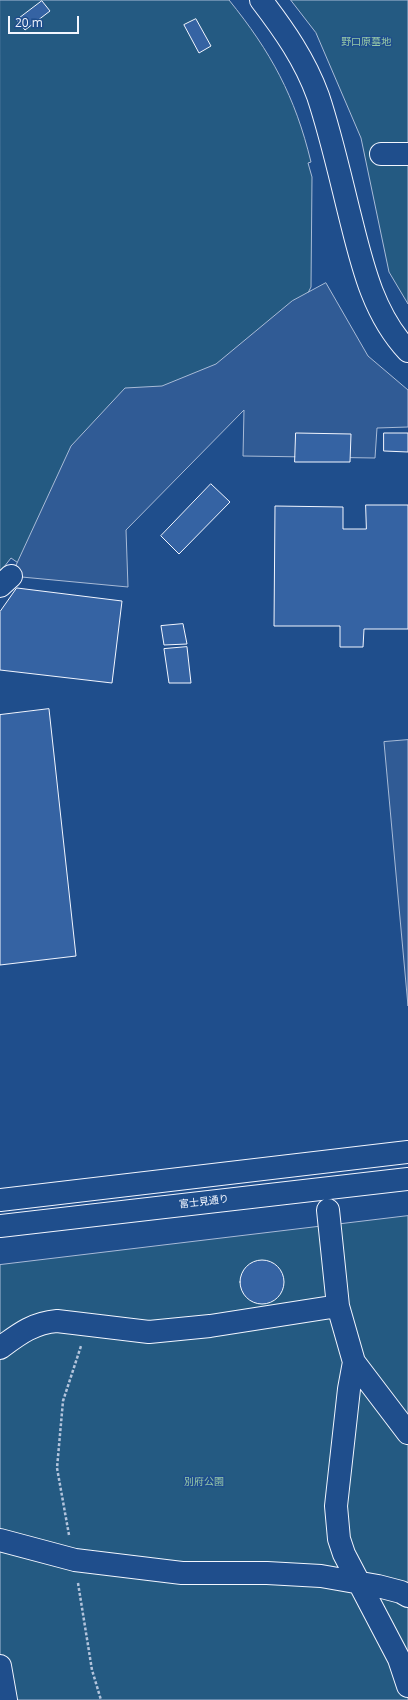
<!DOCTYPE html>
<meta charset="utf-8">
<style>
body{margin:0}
#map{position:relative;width:408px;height:1700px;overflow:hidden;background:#1f4e8c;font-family:"Open Sans",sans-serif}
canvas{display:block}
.scale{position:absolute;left:8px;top:16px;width:71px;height:18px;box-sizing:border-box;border:2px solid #f2f6ff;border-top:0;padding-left:5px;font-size:12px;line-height:14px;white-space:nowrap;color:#f2f6ff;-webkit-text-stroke:3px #1f4e8c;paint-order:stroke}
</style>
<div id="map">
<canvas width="408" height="1700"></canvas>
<div class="scale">20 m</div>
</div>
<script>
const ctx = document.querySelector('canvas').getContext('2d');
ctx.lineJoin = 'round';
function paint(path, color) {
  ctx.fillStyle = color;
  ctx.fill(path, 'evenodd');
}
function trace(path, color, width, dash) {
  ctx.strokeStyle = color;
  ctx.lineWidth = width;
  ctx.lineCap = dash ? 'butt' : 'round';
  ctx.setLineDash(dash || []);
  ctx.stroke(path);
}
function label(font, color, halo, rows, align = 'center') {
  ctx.font = font + ' "Open Sans","Noto Sans JP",sans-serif';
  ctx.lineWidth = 3;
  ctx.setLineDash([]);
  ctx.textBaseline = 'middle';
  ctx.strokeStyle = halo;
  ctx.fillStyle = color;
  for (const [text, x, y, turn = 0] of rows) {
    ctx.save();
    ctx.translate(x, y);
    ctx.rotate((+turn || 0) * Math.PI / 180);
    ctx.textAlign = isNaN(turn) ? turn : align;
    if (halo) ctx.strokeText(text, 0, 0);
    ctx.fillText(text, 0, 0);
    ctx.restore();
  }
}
const green = new Path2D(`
 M0,0h229c42,52 66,96 82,162l-3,1 4,14 -1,110 -59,115 -228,165 -13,-9 -11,14z
 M291,0h117v304l-19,-32 -28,-134 -45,-105z
 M408,1216v484h-408v-435z`);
paint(green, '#245a82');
trace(green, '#a8bbd7', 1);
const parking = new Path2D(`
 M326,283l42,73 40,34v37l-31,1 -2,30 -132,-2 1,-46 -118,120 2,57 -117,-11 60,-130 54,-58 37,-2 54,-22 76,-63z
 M408,740v266l-24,-264z`);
paint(parking, '#305b95');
trace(parking, '#a8bbd7', 1);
const building = new Path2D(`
 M42,1l8,10 -25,19 -8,-10z
 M196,19l15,27 -12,7 -15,-28z
 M296,433l55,1 -1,28h-55z
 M384,433h24v19l-24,-1z
 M211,484l19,18 -51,52 -18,-18z
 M366,505h42v124h-44l-1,18h-23v-21h-66l1,-120 68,1v22h23z
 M17,588l105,13 -10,82 -112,-13v-58z
 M183,624l4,20 -23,1 -3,-19z
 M187,647l4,36h-22l-5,-34z
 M49,709l27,247 -76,9v-250z
 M240 1282a22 22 0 1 1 44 0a22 22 0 1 1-44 0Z`);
paint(building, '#3563a3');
trace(building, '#f2f6ff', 1);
const minor = new Path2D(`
 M261,0c23,30 44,60 57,96 13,39 22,80 32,120 12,48 23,98 58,135
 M381,154h27
 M0,586l11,-10
 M0,1200l408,-48
 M328,1210l10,96 16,56 -5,27 -13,117 3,33 5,15 55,105 9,27
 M0,1226l408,-47
 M0,1348c19,-14 33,-25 57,-27l92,11 61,-6 128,-20
 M354,1362l54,71
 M0,1540l75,20 107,13h85l54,3 57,10 23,6 7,4
 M0,1666l6,34`);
trace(minor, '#f2f6ff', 24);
trace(new Path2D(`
 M69,1535l-12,-67 6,-67 18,-55
 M78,1583l14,87 9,30`), '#b3c4dc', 2.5, [3, 2]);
trace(minor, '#1f4e8c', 22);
label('10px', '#97c8a6', '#1f4e8c', [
 ["野口原墓地",366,42],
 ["別府公園",204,1482]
]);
label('10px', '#f2f6ff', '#1f4e8c', [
 ["富士見通り",204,1202,-7]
]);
</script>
